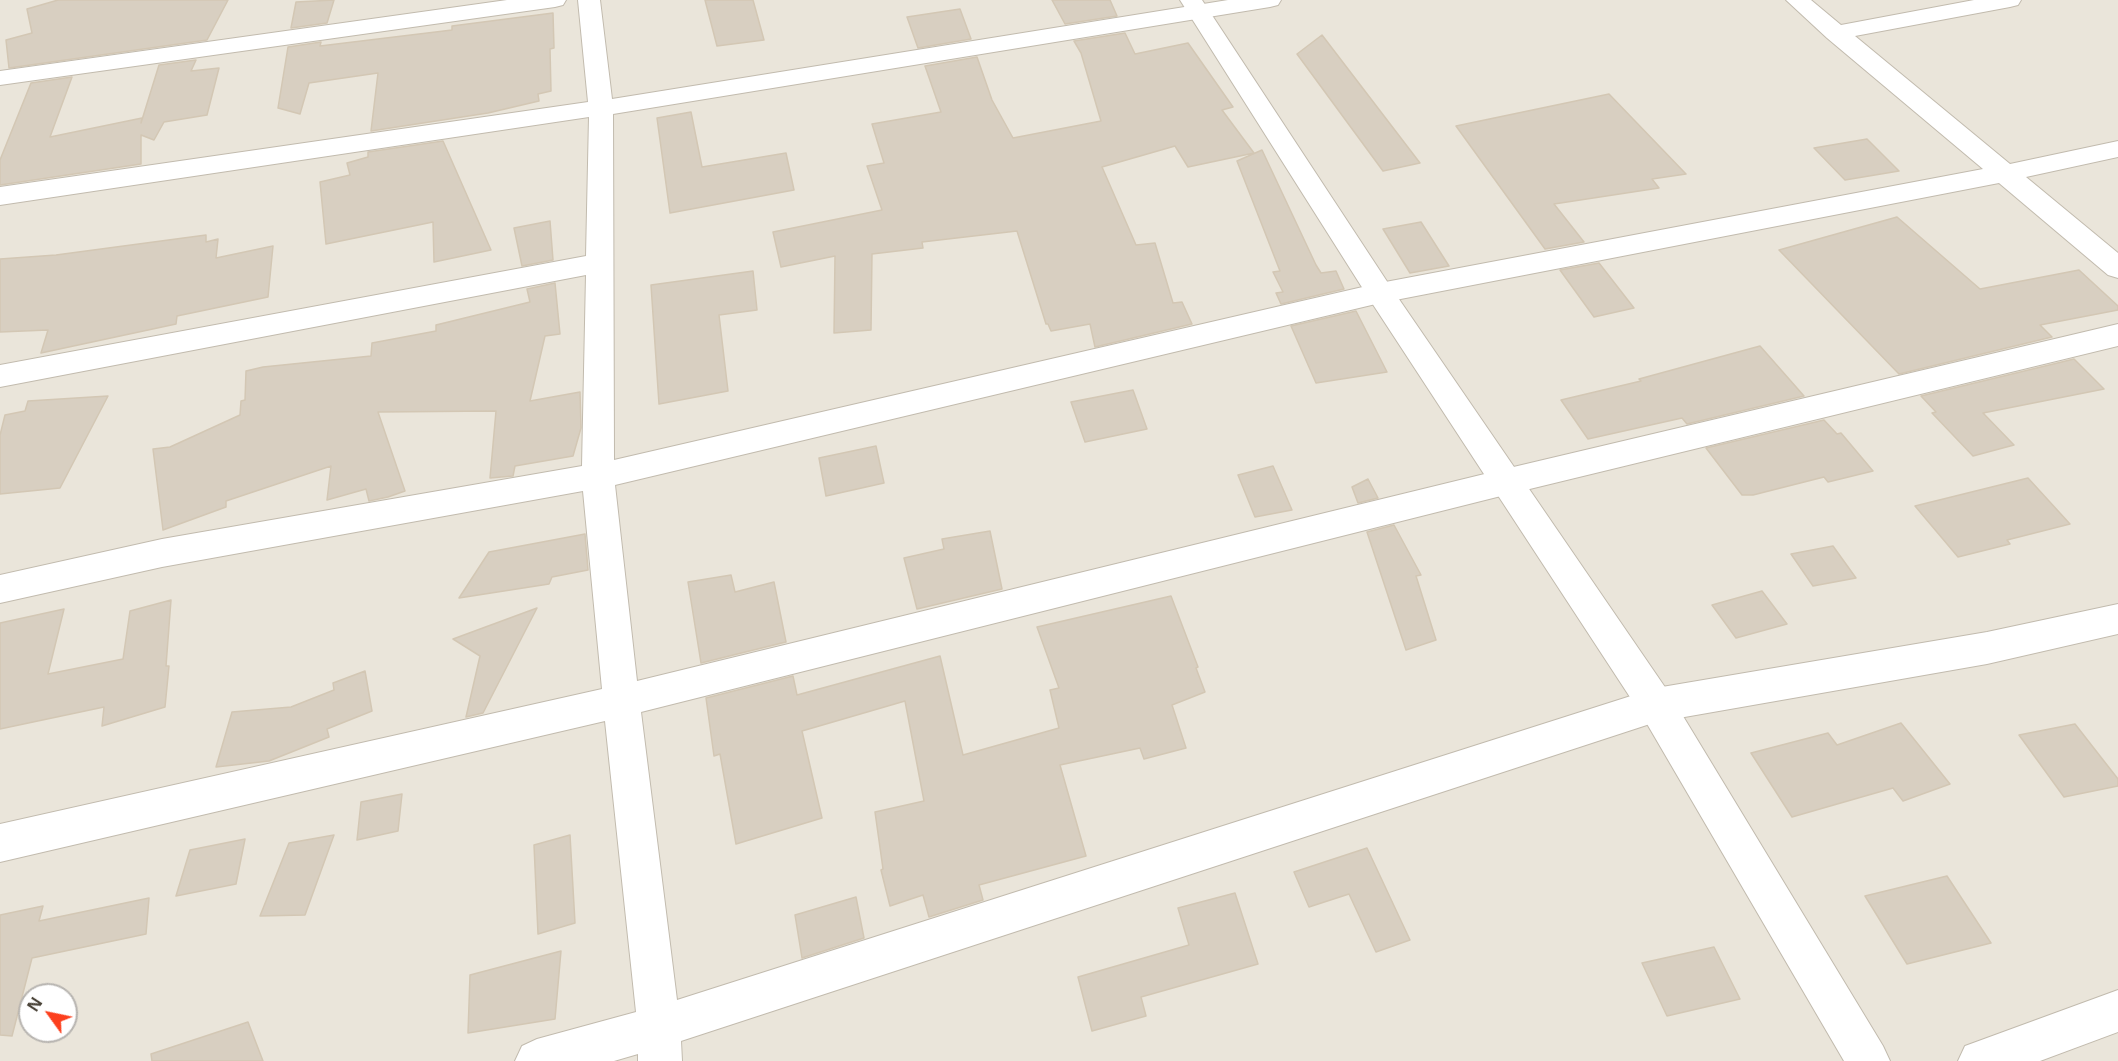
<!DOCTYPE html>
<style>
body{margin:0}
#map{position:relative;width:2118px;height:1061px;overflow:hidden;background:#f6f3ec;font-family:"Open Sans",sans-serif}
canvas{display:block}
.north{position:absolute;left:18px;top:983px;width:60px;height:60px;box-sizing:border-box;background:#fff;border:2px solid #b7b4b0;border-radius:50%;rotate:303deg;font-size:16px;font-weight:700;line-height:24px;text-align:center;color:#4b4439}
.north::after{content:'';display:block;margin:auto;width:21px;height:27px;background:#fc3f1d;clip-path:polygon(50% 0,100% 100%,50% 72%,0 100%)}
</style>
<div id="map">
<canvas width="2118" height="1061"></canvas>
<div class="north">N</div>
</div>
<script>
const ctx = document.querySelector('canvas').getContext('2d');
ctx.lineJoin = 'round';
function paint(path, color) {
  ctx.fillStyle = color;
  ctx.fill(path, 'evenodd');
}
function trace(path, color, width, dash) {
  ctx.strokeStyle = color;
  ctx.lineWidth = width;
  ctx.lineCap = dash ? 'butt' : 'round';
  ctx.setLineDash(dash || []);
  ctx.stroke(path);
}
paint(new Path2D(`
 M0,0h2118v1061h-2118zM30,995h36v36h-36z`), '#eae5da');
const building = new Path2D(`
 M58,0h170l-21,40 -198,28 -3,-28 26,-7 -5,-24z
 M334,0l-7,23 -36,5 5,-26z
 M705,0h48l11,40 -47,6z
 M1052,0h58l7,16 -52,8z
 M960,9l11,30 -53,9 -11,-31z
 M553,13l1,35 -4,1 1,42 -13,3 1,7 -51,12 -117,18 7,-58 -69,10 -9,31 -22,-6 10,-61 33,-5 -1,4 132,-16v-4z
 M1125,33l10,21 53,-11 45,64 -11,3 32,43 -66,14 -13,-21 -73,21 34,78 19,-2 18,60 9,-1 10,22 -97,23 -5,-23 -39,7 -3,-7h-2l-29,-93 -95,11 1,6 -51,6 -1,76 -37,3 1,-77 -54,11 -8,-35 109,-22 -15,-44 17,-3 -12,-39 69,-12 -16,-46 52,-9 15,43 21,38 88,-17 -20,-68 -7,-12z
 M1322,35l98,128 -37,8 -86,-117z
 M196,60l-5,11 28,-3 -12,47 -43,7 -10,18 -13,-5v29l-141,21v-25l31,-77 41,-6 -22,60 92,-19 -1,5 18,-58z
 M1609,94l77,80 -34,5 7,9 -105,16 30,38 -39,7 -89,-123z
 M691,112l11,55 84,-14 8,37 -124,23 -13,-95z
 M1867,139l32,32 -54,9 -31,-32z
 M443,141l48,109 -57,12 -1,-40 -107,22 -6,-62 30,-7 -3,-12 21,-6v-5z
 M1262,150l54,115 5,8 15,-2 8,18 -63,15 -5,-11 7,-1 -10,-20 7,-1 -43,-110z
 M1897,217l83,72 99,-19 39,36v4l-78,15 12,12 -153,37 -120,-124z
 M550,221l3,39 -31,6 -8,-38z
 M1421,222l28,44 -39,7 -27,-44z
 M206,235v7l12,-3 -2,19 57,-12 -5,51 -91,19 -1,8 -135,29 7,-23 -48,2v-73l56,-4z
 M1599,263l35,45 -40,9 -34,-47z
 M753,271l4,39 -38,5 9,76 -69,13 -8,-119z
 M555,283l5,51 -15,2 -15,65 50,-9 1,36 -8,28 -58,10 -2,10 -23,2 6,-67 -118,1 27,79 -17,6 -19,4 -3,-12 -39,11 4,-34 -105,35v6l-63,23 -10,-81 17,-2 70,-32 1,-14 4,-1 1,-29 17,-4 108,-11 1,-13 64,-12v-6l94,-23 -3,-13z
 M1356,311l31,61 -71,11 -25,-57z
 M1760,346l44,50 -117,28 -5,-6 -94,21 -27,-39 80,-19 -2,-2z
 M2074,359l30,30 -121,24 31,32 -41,11 -41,-43 4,-1 -15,-16z
 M1133,390l14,39 -62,13 -14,-40z
 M108,396l-48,92 -60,6v-59l5,-20 20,-4 3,-10z
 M1824,420l13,14 4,-1 32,38 -45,11 -4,-5 -71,18h-11l-36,-47z
 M876,446l8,37 -58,13 -7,-38z
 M1273,466l19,44 -37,7 -17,-42z
 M2028,478l42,46 -63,16 3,4 -52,13 -43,-51z
 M1368,479l10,19 -20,5 -6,-16z
 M1394,525l27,50 -5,1 20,64 -30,10 -39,-118z
 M990,531l12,58 -85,20 -13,-51 40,-9 -2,-10z
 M585,534l3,36 -36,7 -3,7 -90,14 30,-46z
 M1833,546l23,32 -43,8 -22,-32z
 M731,575l4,17 39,-10 12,60 -85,21 -13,-81z
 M1762,591l25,33 -51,14 -24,-33z
 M1171,596l27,71 -2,1 9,24 -33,13 14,43 -42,11 -4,-11 -80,17 26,91 -107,29 4,15 -54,17 -6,-22 -33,11 -9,-36 2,-1 -8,-57 49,-11 -19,-100 -103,30 20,87 -86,26 -16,-90 -6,2 -8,-58 87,-22 4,19 143,-39 23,99 96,-27 -9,-38 9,-2 -22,-61z
 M171,600l-5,66h3l-4,41 -63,19 2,-19 -104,22v-106l64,-14 -16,65 75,-15 7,-48z
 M537,608l-54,105 -17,4 14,-61 -27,-17z
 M365,671l7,40 -45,18 2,8 -60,24 -53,6 16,-55 59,-5 43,-17 -1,-7z
 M1901,723l49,61 -47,17 -10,-13 -101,29 -41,-64 77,-20 9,12z
 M2075,724l43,55v7l-54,11 -45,-62z
 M402,794l-4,37 -41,9 4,-38z
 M334,835l-29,80 -45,1 29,-73z
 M570,835l5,88 -37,11 -4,-89z
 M245,839l-9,45 -60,12 14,-46z
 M1367,848l43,92 -34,12 -27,-58 -40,13 -15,-35z
 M1947,876l44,67 -84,21 -42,-68z
 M1235,893l23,71 -117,33 5,19 -54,15 -14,-54 111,-32 -11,-37z
 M856,897l8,41 -62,20 -7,-43z
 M149,898l-3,36 -114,24 -20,78 -12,-1v-120l43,-9 -4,15z
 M1714,947l26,52 -73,17 -25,-53z
 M561,951l-6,68 -87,14 2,-58z
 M248,1022l15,39h-111l-1,-7z`);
paint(building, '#d8cfc1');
trace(building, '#d3c7b4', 1.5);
const minor = new Path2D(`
 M507,0h59l-3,5 -8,2 -555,78v-14z
 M578,0h22l12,99 616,-99h53l-3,5 -8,2 -657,107 1,346 766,-177 603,-114 -156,-131 -41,-38h25l30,25 133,-25h47l-3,5 -8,2 -155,29 155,128 108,-23v16l-92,20 92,76v25l-10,-3 -109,-92 -619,120 -765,182 22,196 868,-212 613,-145v22l-613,149 -864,217 36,288 979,-312 331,-56 131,-28v30l-131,30 -331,58 -975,319 1,20h-44v-7l-24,7h-99l7,-15 15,-7 99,-27 -31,-291 -605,141v-38l602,-135 -19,-198 -421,76 -162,36v-28l162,-36 420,-73 4,-191 -586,112v-22l586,-109 3,-139 -589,88v-18l588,-85z
 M2118,990v42l-78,29h-82l7,-15z`);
const tertiary = new Path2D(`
 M1180,0h22l188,286 279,407 214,353 7,15h-46l-201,-344 -273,-417z`);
trace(minor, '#c2bbae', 2);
trace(tertiary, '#c2bbae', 2);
paint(minor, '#fff');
paint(tertiary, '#fff');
</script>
